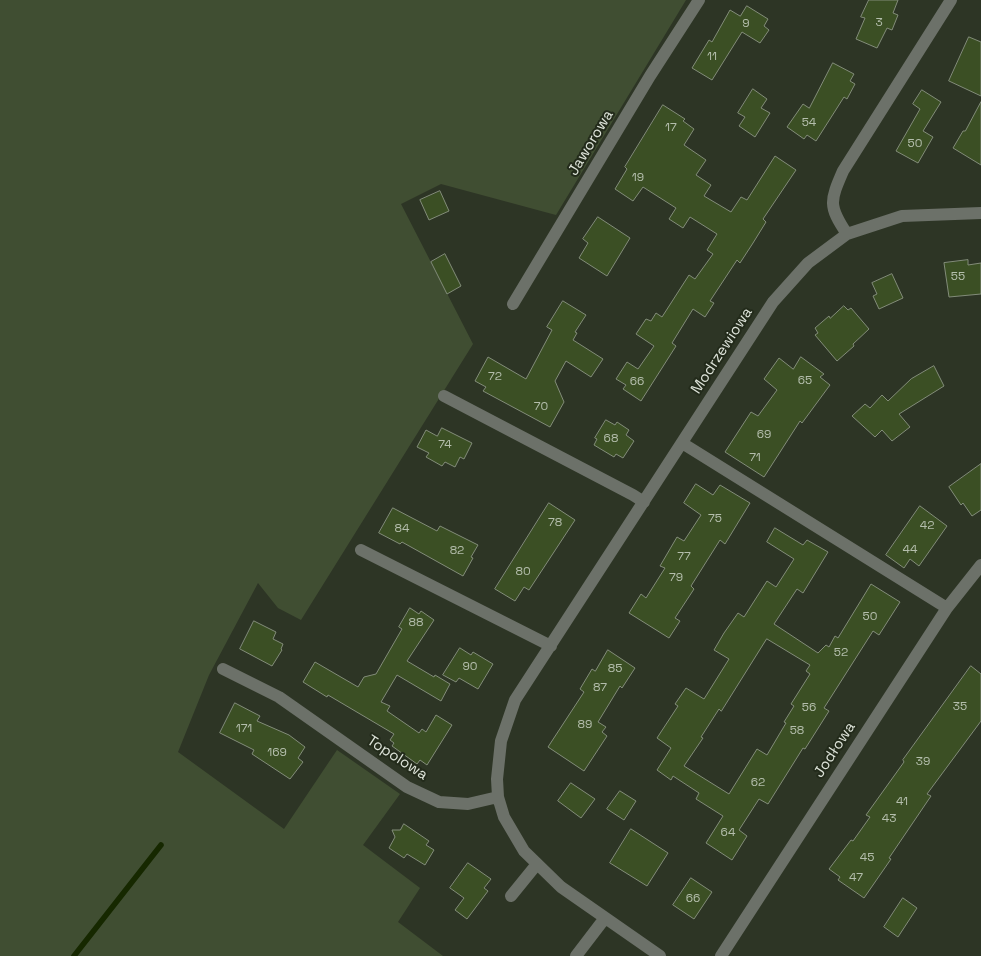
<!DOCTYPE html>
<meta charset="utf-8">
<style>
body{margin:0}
canvas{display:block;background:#2d3525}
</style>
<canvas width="981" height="956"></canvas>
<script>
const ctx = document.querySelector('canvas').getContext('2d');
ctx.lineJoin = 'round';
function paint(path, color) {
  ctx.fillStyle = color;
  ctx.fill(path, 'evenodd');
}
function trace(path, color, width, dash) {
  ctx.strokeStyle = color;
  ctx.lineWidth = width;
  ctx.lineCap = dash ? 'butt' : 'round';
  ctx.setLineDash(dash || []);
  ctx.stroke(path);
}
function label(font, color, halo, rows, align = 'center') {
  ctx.font = font + ' "Space Grotesk",sans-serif';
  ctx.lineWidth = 4;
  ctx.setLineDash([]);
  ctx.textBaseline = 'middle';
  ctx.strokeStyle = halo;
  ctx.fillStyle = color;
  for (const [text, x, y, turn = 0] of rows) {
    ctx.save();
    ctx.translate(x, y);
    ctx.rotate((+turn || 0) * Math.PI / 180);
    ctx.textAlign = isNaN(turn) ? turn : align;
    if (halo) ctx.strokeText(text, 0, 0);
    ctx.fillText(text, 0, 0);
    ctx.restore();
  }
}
paint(new Path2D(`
 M0,0h686l-130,215 -115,-31 -40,20 72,140 -172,276 -23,-12 -20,-25 -49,92 -31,77 106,77 53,-79 63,44 -37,51 57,43 -22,34 45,34h-443z`), '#404e32');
trace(new Path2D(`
 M74,956l87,-111`), '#162800', 5.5);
const building = new Path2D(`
 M869,0h29l-5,13 5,2 -6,15 -5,-2 -10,20 -21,-9 9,-21 -4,-1z
 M747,6l21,13 -4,7 5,4 -9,13 -18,-11 -30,48 -20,-12 17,-28 3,2 18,-32 10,6z
 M969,37l12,5v54l-32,-15z
 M833,63l21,11 -4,7 5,3 -8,15 -3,-2 -28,44 -9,-6 -3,4 -17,-12 16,-23 6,4z
 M753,89l14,10 -6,9 9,5 -15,24 -16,-11 6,-9 -7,-4z
 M922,90l19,12 -18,29 10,6 -15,26 -22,-12 24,-42 -7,-5z
 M981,102v63l-28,-17 10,-17h2z
 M663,105l22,14 -2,2 11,8 -10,16 22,15 -10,15 15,10 -7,11 27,16 10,-15 6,3 28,-44 21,14 -33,49 3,3 -13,21 -13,20 -3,-3 -27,41 4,2 -9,14 -12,-8 -21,34 4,3 -35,55 -18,-12 3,-4 -10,-6 11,-17 11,7 16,-23 -18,-12 10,-15 5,2 5,-8 6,4 27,-42 6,4 18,-25 -6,-4 10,-16 -27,-17 -7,11 -14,-9 7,-11 -33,-21 -10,14 -18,-12 12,-20 -2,-2z
 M440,191l9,20 -20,9 -9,-20z
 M598,217l32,21 -23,38 -28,-18 9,-15 -5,-4z
 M445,254l16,32 -14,8 -16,-32z
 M968,260v5l13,-2v31l-32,3 -5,-34z
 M892,274l11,24 -24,11 -6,-13 4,-2 -5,-11z
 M563,301l23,14 -11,17 2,1 -4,7 30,19 -12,18 -25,-16 -11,20 9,21 -14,25 -67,-36 3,-4 -11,-6 13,-24 38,22 26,-49 -5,-3z
 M844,306l4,4 3,-2 18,21 -16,15 1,2 -17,15 -22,-26 3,-2 -3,-5 14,-12 1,2z
 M801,357l23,17 -4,3 10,8 -28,38 -2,-2 -36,56 -39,-25 26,-40 7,4 19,-26 -13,-11 15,-21 14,11z
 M934,366l10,20 -45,28 11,13 -18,14 -10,-11 -7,7 -23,-21 13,-12 5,4 12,-13 6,6 23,-22z
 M606,420l9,5 2,-3 12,8 -3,5 8,6 -11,17 -7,-4 -2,3 -20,-12 3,-6 -2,-1z
 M442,428l30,15 -8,16 -4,-2 -5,10 -10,-5 -3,4 -16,-9 3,-4 -12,-6 9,-17 11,6z
 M981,464v46l-9,6 -9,-13 -2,2 -12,-18z
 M696,484l17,11 7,-10 30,18 -25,41 -5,-4 -29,46 3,3 -19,29 5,3 -11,17 -40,-25 12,-19 5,4 19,-30 -5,-2 17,-29 7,4 17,-26 -17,-12z
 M549,503l26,17 -46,70 -5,-3 -9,14 -20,-12z
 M920,506l27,20 -28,40 -9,-7 -6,9 -18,-13z
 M393,508l44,23 3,-5 38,19 -7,12 2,1 -10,18 -61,-34 -2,2 -21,-11z
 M775,528l28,17 4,-5 21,12 -25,41 -6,-4 -23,35 44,29 8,-8 3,2 6,-11 3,2 33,-54 29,18 -21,33 -6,-4 -49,77 5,3 -24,38 -2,-1 -35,56 -9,-5 -20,31 8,6 -15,24 -26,-17 17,-27 -27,-17 3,-6 -26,-17 -2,4 -14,-10 14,-22 -14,-10 21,-32 -3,-2 11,-16 18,11 25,-40 -15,-9 10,-17 14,-20 6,4 23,-36 9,6 18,-28 -27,-17zM767,639l43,26 -4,6 4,3 -19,30 3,2 -10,16 2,1 -19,32 -10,-6 -28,45 -45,-28 19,-28 -2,-1 18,-28 2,2z
 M410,608l9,6 2,-3 13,9 -27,41 27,16 1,-2 15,9 -9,17 -44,-26 -16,27 9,4 -3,5 32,22 3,-4 4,3 10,-17 16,10 -25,40 -7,-5 -3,4 -25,-18 2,-3 -4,-3 4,-6 -66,-39 -1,2 -24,-15 12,-20 43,25 6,-10 12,-3 26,-45 -3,-2z
 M254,621l22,11 -3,7 10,5 -2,5 1,1 -10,16 -32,-17z
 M460,648l11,7 2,-3 20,12 -15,25 -19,-11 -3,4 -13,-7z
 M608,650l27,18 -13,20 -2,-2 -22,36 8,5 -4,5 5,4 -23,35 -36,-24 36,-55 -4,-3 12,-20 3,2z
 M971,666l10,8v47l-54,73 4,2 -42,62 2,1 -27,39 -26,-18 2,-3 -11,-8 22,-29 2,1 17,-24 -4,-2 38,-53 -1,-2z
 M235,703l25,13 -3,5 32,14 16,12 -7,11 5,4 -13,17 -38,-25 2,-4 -34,-17z
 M571,783l24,16 -14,19 -23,-17z
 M620,791l16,10 -12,19 -17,-11z
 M404,824l25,17 -3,4 8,5 -9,15 -18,-11 -3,4 -15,-10 6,-11 -3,-7h8z
 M631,829l37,24 -21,33 -37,-23z
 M468,863l23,16 -7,9 4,3 -21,28 -12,-9 9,-12 -14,-10z
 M691,878l21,14 -18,27 -21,-14z
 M903,898l14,10 -19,29 -14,-10z`);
paint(building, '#3b4f24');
trace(building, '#828c79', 1);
trace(new Path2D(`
 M847,234c-19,-28 -17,-33 -4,-63l108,-171
 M513,304l137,-228 49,-76
 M444,396l189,99 11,7
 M682,443l265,165
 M361,550l190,96
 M223,669l56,28 128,90 32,15 29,2 30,-7
 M511,896l26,-32
 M576,956l29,-38
 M660,956l-99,-69 -37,-36 -20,-34 -6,-20 -1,-18 4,-38 14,-41 258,-398 35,-39 39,-29 55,-18 79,-3
 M721,956l226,-348 34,-43`), '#6c7169', 12);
label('12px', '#b4beac', null, [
 ["3",879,23],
 ["9",746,24],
 ["11",712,57],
 ["54",809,123],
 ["17",671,128],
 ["50",915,144],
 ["19",638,178],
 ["55",958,277],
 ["72",495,377],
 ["65",805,381],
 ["66",637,382],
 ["70",541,407],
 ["69",764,435],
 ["68",611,439],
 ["74",445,445],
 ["71",755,458],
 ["75",715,519],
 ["78",555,523],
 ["42",927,526],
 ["84",402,529],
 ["44",910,550],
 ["82",457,551],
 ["77",684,557],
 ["80",523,572],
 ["79",676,578],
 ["50",870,617],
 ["88",416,623],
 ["52",841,653],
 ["90",470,667],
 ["85",615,669],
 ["87",600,688],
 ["35",960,707],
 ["56",809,708],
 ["89",585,725],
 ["171",244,729],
 ["58",797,731],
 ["169",277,753],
 ["39",923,762],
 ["62",758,783],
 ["41",902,802],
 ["43",889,819],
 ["64",728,833],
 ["45",867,858],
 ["47",856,878],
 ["66",693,899]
]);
label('15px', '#dde3d9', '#232b1b', [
 ["Jaworowa",591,143,-59],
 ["Modrzewiowa",722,351,-57],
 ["Jodłowa",835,750,-57],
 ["Topolowa",397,758,33]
]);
</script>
